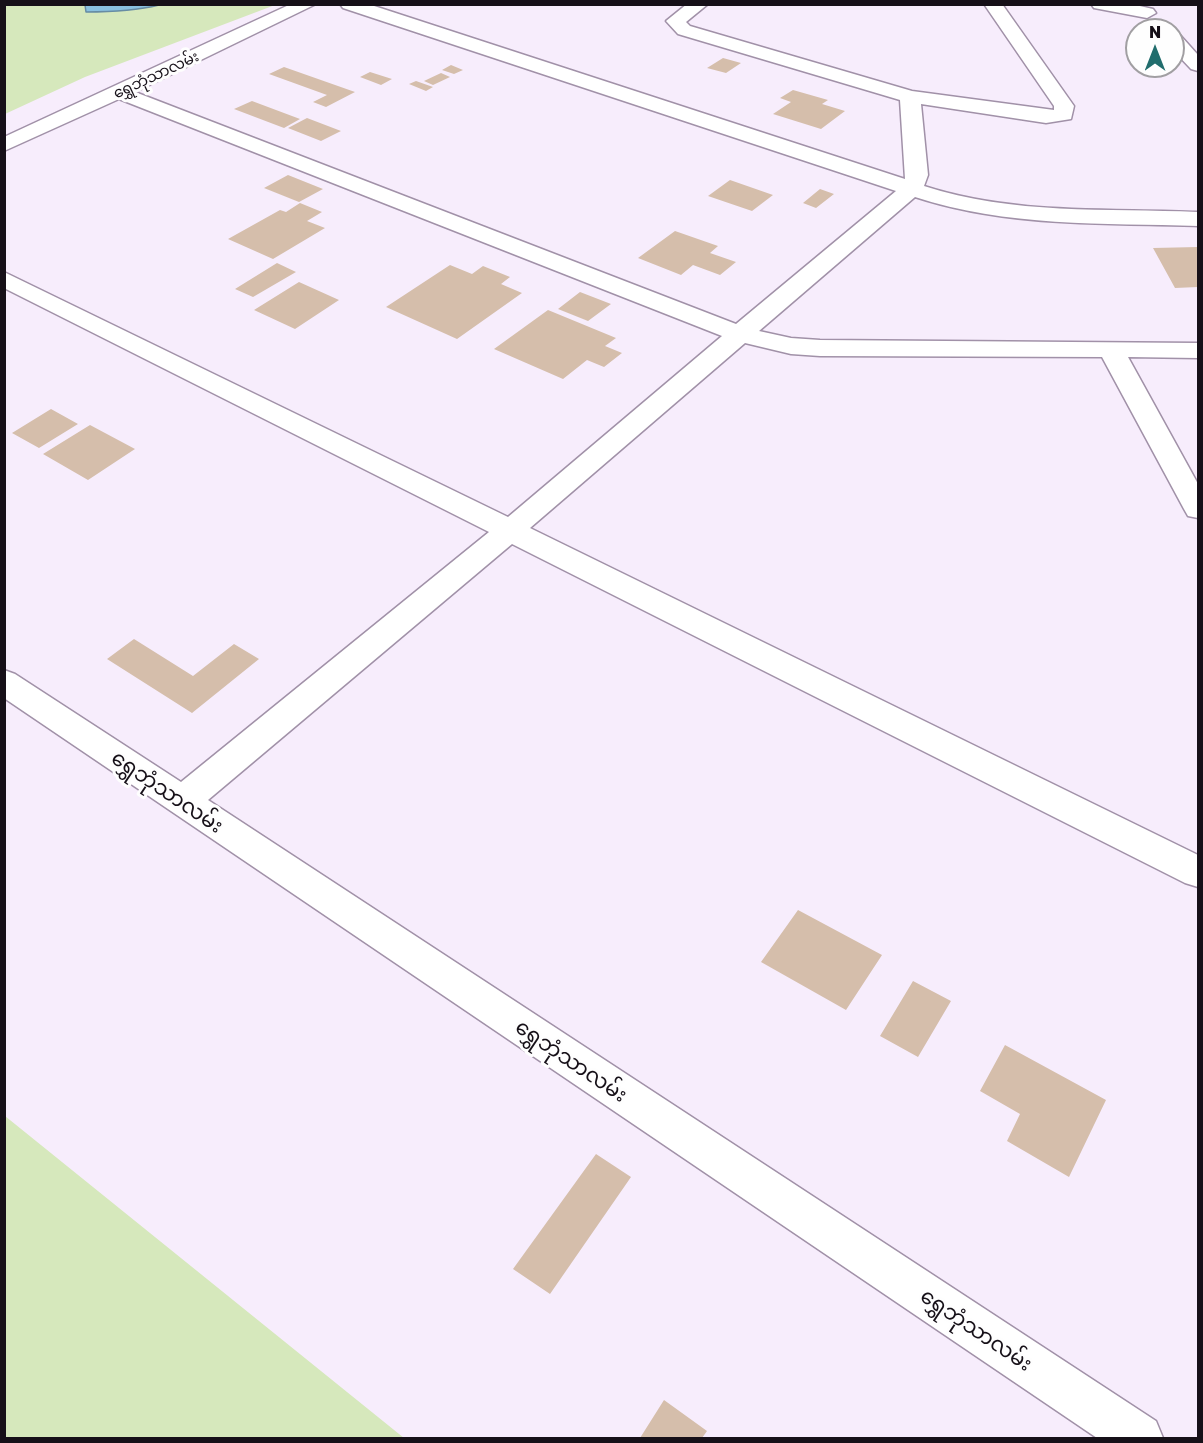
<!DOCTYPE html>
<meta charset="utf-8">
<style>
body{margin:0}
#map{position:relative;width:1203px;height:1443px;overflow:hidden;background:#f7edfc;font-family:"Golos Text",sans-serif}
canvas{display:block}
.frame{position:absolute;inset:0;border:6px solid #161018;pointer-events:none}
.north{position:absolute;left:1125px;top:18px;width:60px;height:60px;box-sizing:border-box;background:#fefefe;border:2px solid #a19fa2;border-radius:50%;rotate:0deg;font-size:16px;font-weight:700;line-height:24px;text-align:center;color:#161018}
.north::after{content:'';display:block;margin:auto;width:21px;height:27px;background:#216d6d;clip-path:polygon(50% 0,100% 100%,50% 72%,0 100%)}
</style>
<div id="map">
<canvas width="1203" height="1443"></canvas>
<div class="frame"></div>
<div class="north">N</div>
</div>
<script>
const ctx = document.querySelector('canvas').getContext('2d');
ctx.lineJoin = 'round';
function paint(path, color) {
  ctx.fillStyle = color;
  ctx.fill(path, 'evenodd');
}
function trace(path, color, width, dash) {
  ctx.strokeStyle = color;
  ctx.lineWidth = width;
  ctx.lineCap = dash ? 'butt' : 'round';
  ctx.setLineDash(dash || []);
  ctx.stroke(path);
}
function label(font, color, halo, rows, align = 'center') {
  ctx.font = font + ' "Golos Text","Noto Sans Myanmar",sans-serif';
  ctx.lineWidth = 6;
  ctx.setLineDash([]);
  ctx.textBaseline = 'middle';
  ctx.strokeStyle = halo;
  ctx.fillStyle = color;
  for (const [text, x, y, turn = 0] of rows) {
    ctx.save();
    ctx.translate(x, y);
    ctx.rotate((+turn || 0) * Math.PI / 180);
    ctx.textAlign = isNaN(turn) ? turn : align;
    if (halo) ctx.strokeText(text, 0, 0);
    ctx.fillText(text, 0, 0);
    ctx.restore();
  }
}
paint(new Path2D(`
 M4,5h271l-190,72 -80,37z
 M5,1116l399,322h-399z`), '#d6e8bc');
const water = new Path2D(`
 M85,5v-1l74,1c-24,6 -48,7 -73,7z`);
paint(water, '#8ac1e0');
trace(water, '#678ca4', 1.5);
paint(new Path2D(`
 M723,58l18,5 -15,10 -19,-5z
 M451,65l12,5 -9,4 -12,-4z
 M284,67l71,25 -29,15 -13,-5 14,-7 -58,-21z
 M370,72l22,7 -11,6 -21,-8z
 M441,73l9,4 -17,8 -9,-4z
 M416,81l17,6 -7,4 -17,-7z
 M793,90l35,10 -6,4 23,7 -24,18 -48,-15 18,-12 -11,-4z
 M252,101l48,18 -16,9 -50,-19z
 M307,118l34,13 -20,10 -33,-13z
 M288,175l35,14 -24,13 -35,-14z
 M730,180l43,15 -21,16 -44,-15z
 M820,189l14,5 -18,14 -13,-5z
 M300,203l22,9 -15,9 18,7 -52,31 -45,-20 52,-29 6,2z
 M675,231l43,15 -8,7 26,9 -16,13 -27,-10 -12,10 -43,-17z
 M1198,247v40l-23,1 -22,-40z
 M277,263l19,9 -43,25 -18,-8z
 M450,265l22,9 11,-8 27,11 -9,7 21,9 -65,46 -71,-32z
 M299,282l40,18 -44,29 -41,-19z
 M580,292l31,12 -23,17 -30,-12z
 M548,310l68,28 -11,8 17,7 -18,14 -17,-7 -24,19 -69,-30z
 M51,409l27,15 -39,24 -27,-15z
 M90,425l45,24 -47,31 -45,-26z
 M134,639l59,37 41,-32 25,15 -67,54 -85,-54z
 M798,910l84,45 -36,55 -85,-48z
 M913,981l38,20 -33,56 -38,-21z
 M1005,1045l101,55 -37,77 -62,-36 13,-27 -40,-23z
 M596,1154l35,23 -81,117 -37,-25z
 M664,1400l43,31 -5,7h-62z`), '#d5beab');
const street = new Path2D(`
 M291,4h25l-181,88 601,232 160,-133 -553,-183 -3,-4h28l537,175 -5,-79 -222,-66 -12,-13 21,-17h21l-22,18 4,4 222,65 142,19v-4l-70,-102h18l72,102 -3,13 -25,4 -125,-19 7,71 -4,11c89,29 182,22 274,26v14c-95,-3 -192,1 -283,-29l-156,134 32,7 29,2 378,3v15l-70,-1 70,127v34l-10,-2 -4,-7 -82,-152 -282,-1 -29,-2 -46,-11 -215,185 668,327v32l-13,-4 -673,-339 -304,256 948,621 7,17h-66l-1093,-740v-28l11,4 166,108 308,-250 -485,-244v-16l504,245 214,-181 -603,-237 -115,52v-14z
 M1091,4h40l22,5 3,4 -9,5 -53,-10z
 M1173,33l7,2 18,20v16l-7,-2 -18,-19z`);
trace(street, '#a191a8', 3);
paint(street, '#fff');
label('15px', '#161018', '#fefefe', [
 ["ရွှေဘုံသာလမ်း",156,75,-25]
]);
label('21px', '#161018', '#fefefe', [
 ["ရွှေဘုံသာလမ်း",167,792,34],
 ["ရွှေဘုံသာလမ်း",571,1061,34],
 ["ရွှေဘုံသာလမ်း",976,1330,34]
]);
</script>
